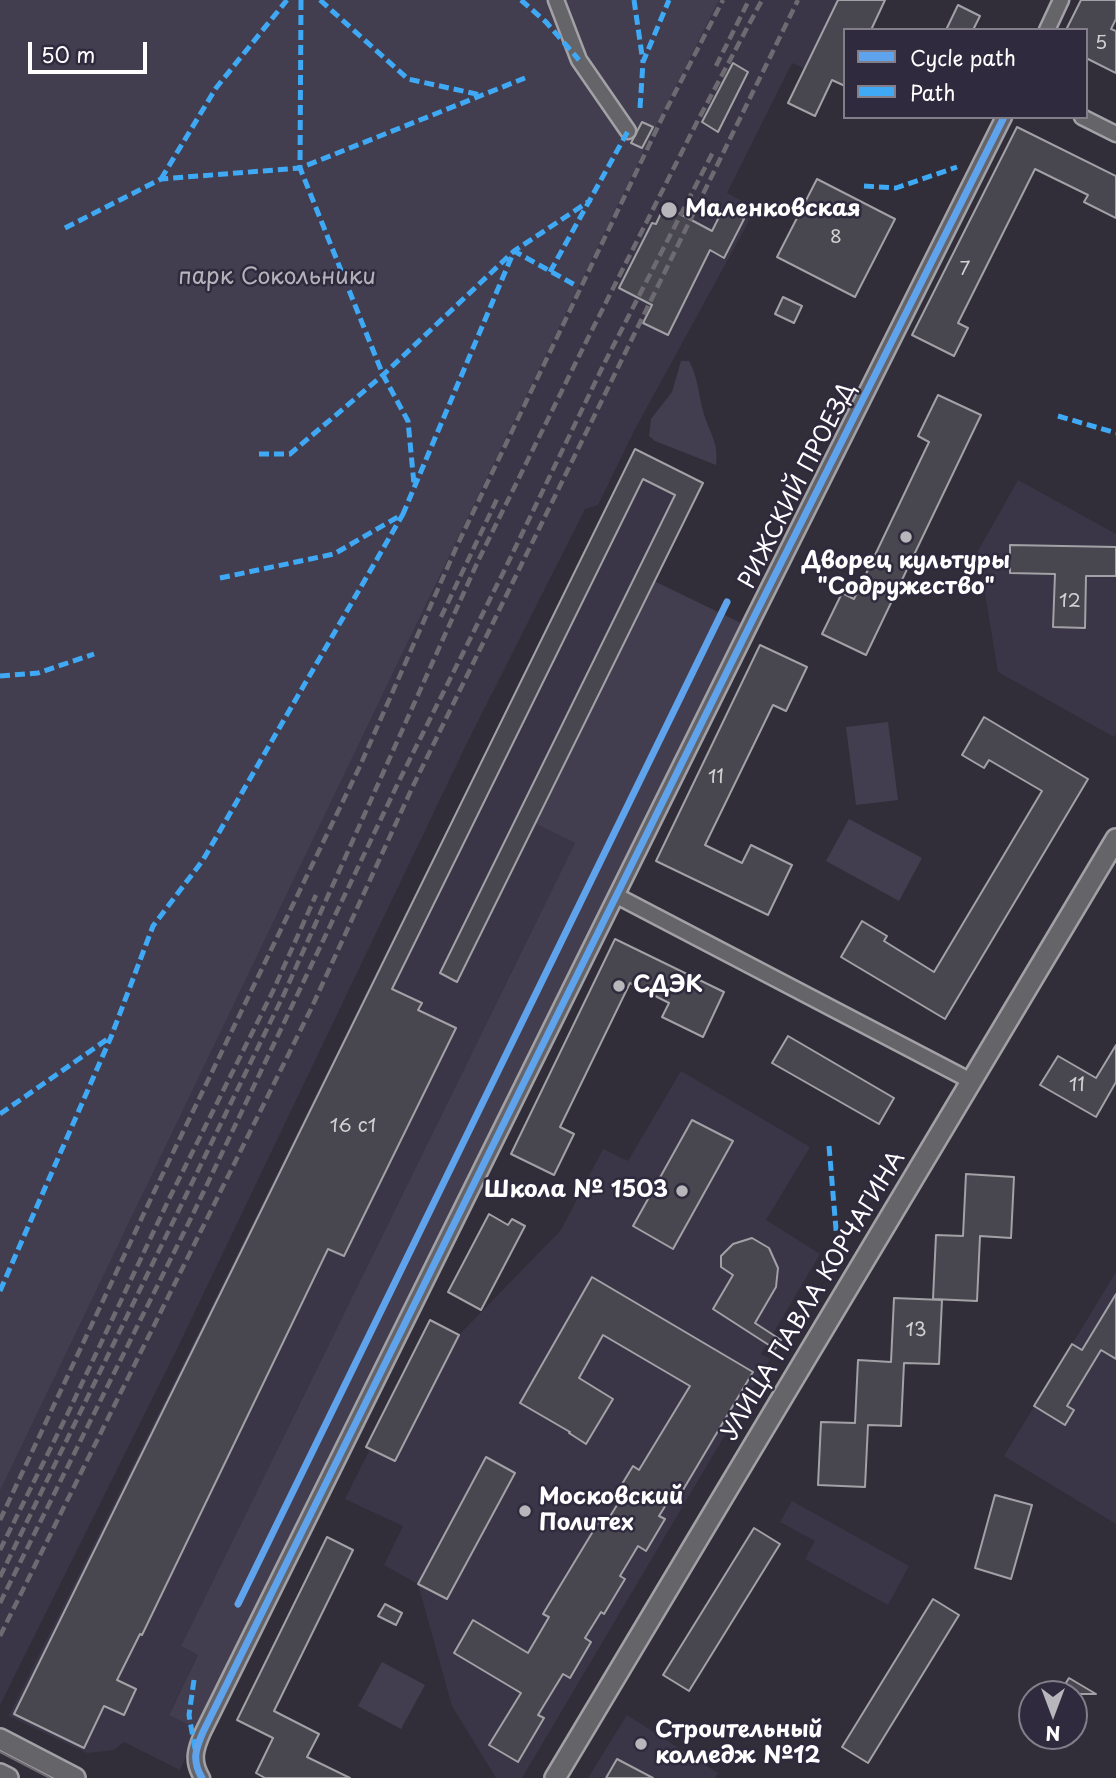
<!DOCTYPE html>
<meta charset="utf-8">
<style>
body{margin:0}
#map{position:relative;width:1116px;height:1778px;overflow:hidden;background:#312e39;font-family:"Playpen Sans",sans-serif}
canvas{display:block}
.legend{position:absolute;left:843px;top:28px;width:245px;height:91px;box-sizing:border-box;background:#2f2a3d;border:2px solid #827f8b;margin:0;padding:9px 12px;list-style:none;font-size:21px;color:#fff}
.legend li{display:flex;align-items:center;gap:14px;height:35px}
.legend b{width:35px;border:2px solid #827f8b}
.north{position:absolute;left:1018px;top:1680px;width:70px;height:70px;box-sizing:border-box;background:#2f2a3d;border:2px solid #827f8b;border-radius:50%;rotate:180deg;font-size:19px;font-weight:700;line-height:28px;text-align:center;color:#fff}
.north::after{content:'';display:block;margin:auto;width:24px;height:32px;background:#b7b6ba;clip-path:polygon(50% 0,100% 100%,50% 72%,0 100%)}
.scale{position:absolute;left:28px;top:42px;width:119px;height:32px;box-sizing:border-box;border:4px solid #fff;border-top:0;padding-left:9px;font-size:21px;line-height:24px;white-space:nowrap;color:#fff;-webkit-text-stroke:5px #2f2a3d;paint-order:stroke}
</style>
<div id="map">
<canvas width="1116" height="1778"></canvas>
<ul class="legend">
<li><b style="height:9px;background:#60a3ed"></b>Cycle path</li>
<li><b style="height:9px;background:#3fa9f5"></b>Path</li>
</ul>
<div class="north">N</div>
<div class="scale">50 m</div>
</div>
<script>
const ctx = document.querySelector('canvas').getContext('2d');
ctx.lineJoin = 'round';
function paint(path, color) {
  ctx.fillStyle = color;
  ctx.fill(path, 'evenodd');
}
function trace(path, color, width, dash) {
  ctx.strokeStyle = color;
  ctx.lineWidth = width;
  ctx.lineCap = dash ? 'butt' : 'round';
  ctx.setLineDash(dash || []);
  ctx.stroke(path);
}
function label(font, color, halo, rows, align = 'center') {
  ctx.font = font + ' "Playpen Sans",sans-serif';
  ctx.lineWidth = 5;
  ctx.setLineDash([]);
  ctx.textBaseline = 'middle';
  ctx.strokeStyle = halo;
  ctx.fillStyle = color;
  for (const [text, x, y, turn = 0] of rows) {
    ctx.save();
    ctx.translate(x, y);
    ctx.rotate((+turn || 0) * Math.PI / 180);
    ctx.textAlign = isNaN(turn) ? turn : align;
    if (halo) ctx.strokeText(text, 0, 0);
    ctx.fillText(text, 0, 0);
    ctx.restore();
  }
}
paint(new Path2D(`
 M719,0h166l-40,30 -1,56 -52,-23 -65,130 29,15 -122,223 -36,74 -13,4 -119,236 -290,606 -176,354v-214l651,-1355z
 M635,449l68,34 -167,340 39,20 -394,803 17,9 -29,59 29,15 -18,41 -56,-28 -10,8 -27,3 -78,-37z
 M1018,480l98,54v199l-2,4 -116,-65 -20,-121z
 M681,1071l129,76 -44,73 54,34 -59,100 9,5 -248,419h-26l-44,-72 -34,-122 -34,-19 19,-39 -58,-27 25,-50 25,12 64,-126 102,-105 42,-81 25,12z
 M1116,1272v252l-112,-68z
 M792,1501l117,65 -21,39 -83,-46 10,-18 -35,-19z
 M627,1715l91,58 -3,5h-127z`), '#3b3647');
paint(new Path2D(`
 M0,0h719l-68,136 -651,1355z
 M681,361h8c9,16 9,32 14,50 6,22 16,30 13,54l-61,-24 -6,-5 2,-17 21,-27z
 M654,581l87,42 -543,1106 -29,-14 29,-60 -17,-9 394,-803 -40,-20z
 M888,722l10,78 -42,5 -10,-78z
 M849,819l73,39 -23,43 -73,-40z
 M382,1662l43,23 -24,44 -43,-23z`), '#433e4f');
const building = new Path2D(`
 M838,0h47l-14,30h-26v56l-13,-6 -17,36 -27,-13z
 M1081,0h35v19l-5,10 5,2v42l-30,-15v-28h-20z
 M958,5l22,11 -7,14h-27z
 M733,63l15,9 -30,60 -16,-10z
 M642,122l11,5 -11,21 -11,-5z
 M1017,127l99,49v42l-32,-16 4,-7 -53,-26 -77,154 10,5 -14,28 -42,-21z
 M817,179l78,40 -40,78 -78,-40z
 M667,207l45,24 11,-22 21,10 -20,39 -14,-8 -42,85 -25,-12 9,-18 -33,-17 33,-65 4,1 6,-13 2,1z
 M783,297l19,9 -8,17 -19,-9z
 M938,395l43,20 -115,240 -44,-21 20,-41 12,6 75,-157 -11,-6z
 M635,449l68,34 -246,499 -17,-9 235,-478 -32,-16 -251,510 30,14 -4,7 38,18 -112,228 -16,-7 -186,386 -2,-1 -23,46 19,9 -12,26 -20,-9 -20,42 -70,-34z
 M1010,545l106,2v29h-30l-1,52 -32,-1 2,-53 -45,-1z
 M760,645l47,22 -21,44 -13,-6 -68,140 37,18 9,-18 41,20 -24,50 -112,-54z
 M984,717l104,62 -143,240 -104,-62 21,-36 25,15 -3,5 50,31 108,-181 -53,-31 -5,8 -22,-13z
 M615,939l109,53 -21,45 -41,-20 7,-14 -39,-20 -70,144 14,7 -20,41 -43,-21z
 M788,1036l106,62 -15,26 -107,-61z
 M1116,1045v37l-20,35 -56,-32 18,-29 38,22z
 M692,1120l41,21 -60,108 -40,-23z
 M966,1174l48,3 -3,61 -31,-2 -3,65 -44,-2 3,-64 27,1z
 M489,1214l19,11 4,-6 13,7 -44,84 -33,-18z
 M752,1238l17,10 9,20 -2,19 -21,36 26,17 -6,9 -62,-40 20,-34 -12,-8v-11l12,-12z
 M592,1277l161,95 -73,123 -6,-3 -15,24 6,3 -19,32 -8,-5 -18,30 5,3 -21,35 -3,-2 -16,26 6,4 -21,36 -7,-4 -25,41 6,3 -26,44 -29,-17 32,-52 -67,-40 19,-33 55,33 21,-36 -6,-3 55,-91 6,3 18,-29 -6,-3 17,-28 6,4 51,-84 -87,-51 -24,43 34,21 -27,45 -17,-11 1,-1 -50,-29z
 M1116,1294v65l-15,-9 -34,56 7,4 -9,15 -31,-19 38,-62 10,6z
 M894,1298l48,2 -3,64 -35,-1 -3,63 -33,-1 -3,62 -47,-2 3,-63 34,1 3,-63 33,2z
 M430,1320l29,15 -64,126 -29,-14z
 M486,1457l29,16 -68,126 -29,-15z
 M995,1495l37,10 -21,74 -36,-11z
 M754,1528l26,16 -91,147 -26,-16z
 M327,1537l26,13 -79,161 45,23 -12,23 43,21h-85l-9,-5 17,-35 -36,-18z
 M933,1599l26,16 -91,148 -26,-16z
 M385,1604l17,9 -6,12 -18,-9z
 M1069,1678l27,16h-37z
 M617,1759l36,19h-47z`);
paint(building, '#48464e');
trace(building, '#a2a1a6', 2);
const street = new Path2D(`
 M556,0l23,60 49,71
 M1047,30l14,-30
 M1082,117l34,17
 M617,896l354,185
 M202,1778c-10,-17 -7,-28 1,-46l551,-1115 250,-500`);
const secondary = new Path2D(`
 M0,1739l75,39
 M0,1774l8,4
 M555,1778l561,-939`);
trace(street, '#a2a1a6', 19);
trace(secondary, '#a2a1a6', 24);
trace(street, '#656469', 14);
trace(secondary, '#656469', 19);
trace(new Path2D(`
 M0,1752l50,26`), '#6d6b71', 2);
trace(new Path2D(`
 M716,66l33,-66
 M441,617l57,-120
 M0,1520l154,-328 206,-426 96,-218 209,-436 58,-112
 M0,1550l68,-137 101,-214 104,-208 43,-96
 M0,1577l284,-583 194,-433 105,-213 114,-226 65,-122
 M0,1603l193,-389 206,-433 104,-208 102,-211 108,-210
 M0,1636l311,-627 102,-223 385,-786`), '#6d6b71', 4.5, [10, 5]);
trace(new Path2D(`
 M301,0l-1,168 83,207 25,46 6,63
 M320,0l88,79 73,16
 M521,0l25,22 33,38
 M634,0l9,62
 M640,108l3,-46 26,-62
 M161,179l55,-91 71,-88
 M864,186l32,2 61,-21
 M65,228l96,-49 139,-11 225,-90
 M550,272l78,-141
 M1058,416l58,17
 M259,454h31l93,-79 131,-124 77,-51
 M220,578l114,-24 69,-40 111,-263 61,34
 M0,676l38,-3 56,-19
 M0,1114l109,-76
 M829,1146l9,107
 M0,1291l111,-254 42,-111 50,-66 200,-346
 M194,1680l-5,35 6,34`), '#3fa9f5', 5, [10, 5]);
trace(new Path2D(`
 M238,1604l489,-1002
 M202,1778c-10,-17 -7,-28 1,-46l551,-1115 250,-500`), '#60a3ed', 7);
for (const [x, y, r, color] of [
 [669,210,9,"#b7b6ba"],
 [906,537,7,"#b7b6ba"],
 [619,986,7,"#b7b6ba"],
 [682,1191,7,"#b7b6ba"],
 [525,1511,7,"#b7b6ba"],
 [641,1744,7,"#b7b6ba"]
]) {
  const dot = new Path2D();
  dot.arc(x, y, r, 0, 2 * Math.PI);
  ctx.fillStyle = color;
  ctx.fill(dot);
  trace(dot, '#2f2a3d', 2.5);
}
label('19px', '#d1d1d3', null, [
 ["5",1101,44],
 ["8",836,238],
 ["7",965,270],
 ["12",1070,602],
 ["11",716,778],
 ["11",1077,1086],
 ["16 с1",353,1127],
 ["13",916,1331]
]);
label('bold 23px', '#fff', '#2f2a3d', [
 ["Маленковская",685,210],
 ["Дворец культуры",906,562,"center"],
 ["\"Содружество\"",906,588,"center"],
 ["СДЭК",633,986],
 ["Школа № 1503",668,1191,"right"],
 ["Московский",539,1498],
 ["Политех",539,1524],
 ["Строительный",655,1731],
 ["колледж №12",655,1757]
], 'left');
label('23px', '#b5b3ba', '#2f2a3d', [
 ["парк Сокольники",277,278]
]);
label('23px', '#fff', '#2f2a3d', [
 ["РИЖСКИЙ ПРОЕЗД",798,486,-63],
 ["УЛИЦА ПАВЛА КОРЧАГИНА",814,1296,-59]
]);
</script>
